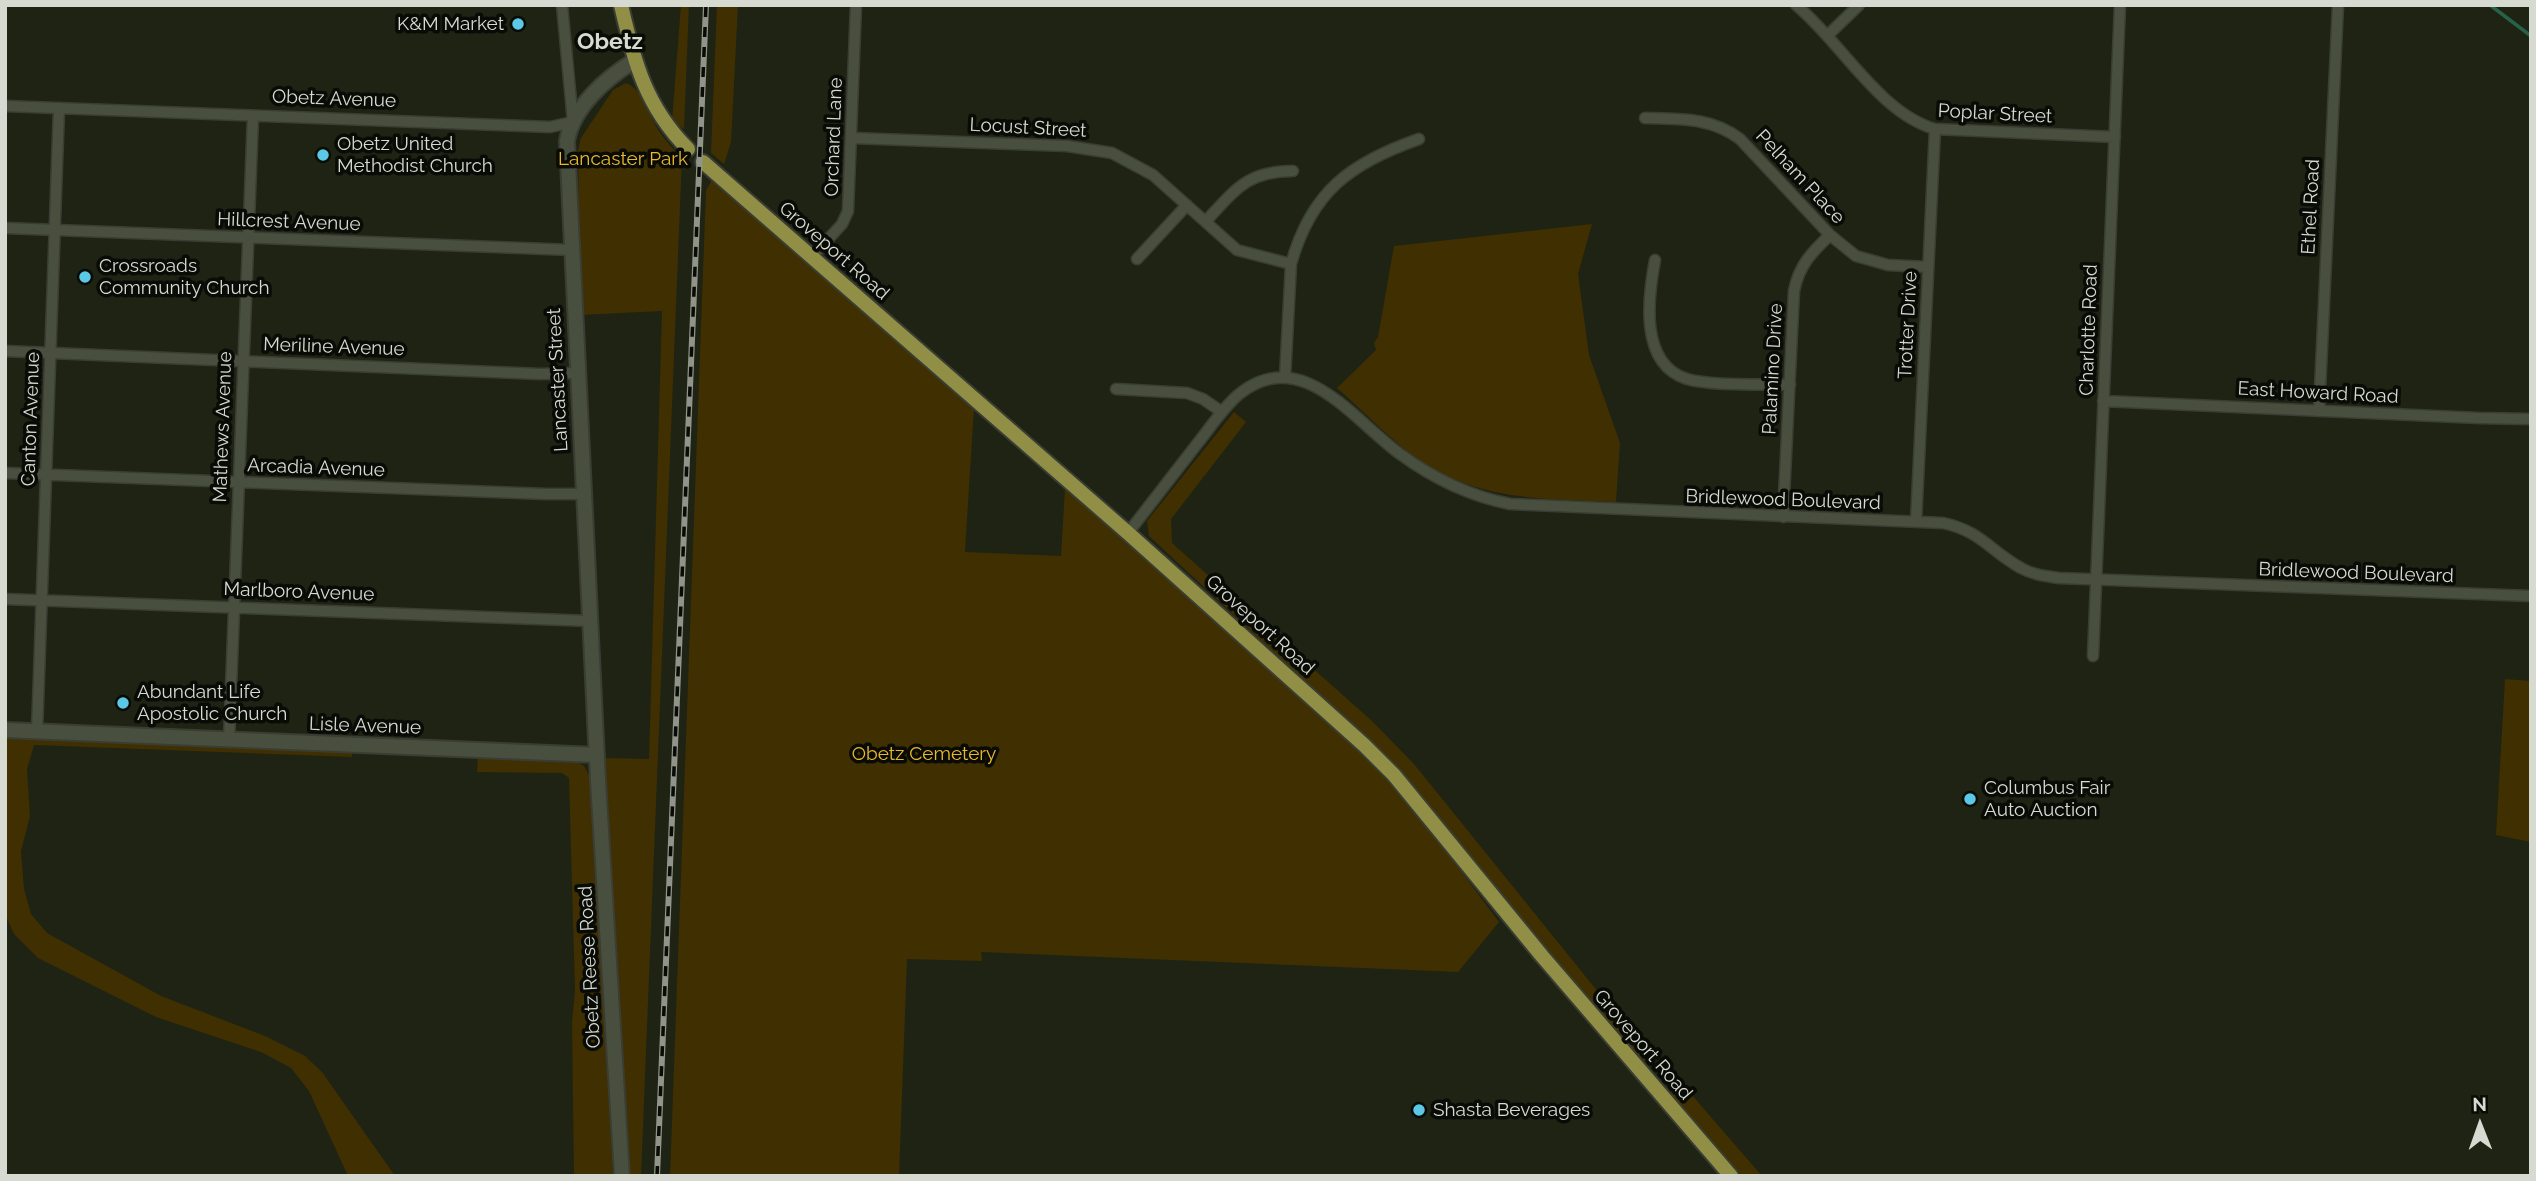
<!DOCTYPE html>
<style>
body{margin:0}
#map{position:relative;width:2536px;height:1181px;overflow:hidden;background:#1e2314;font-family:Raleway,sans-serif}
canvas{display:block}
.frame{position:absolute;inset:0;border:7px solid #d6dad0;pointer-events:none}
.north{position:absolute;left:2445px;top:1090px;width:70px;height:70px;-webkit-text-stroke:5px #090b06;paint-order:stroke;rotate:359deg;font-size:19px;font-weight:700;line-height:28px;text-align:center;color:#d6dad0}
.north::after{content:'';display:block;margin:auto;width:24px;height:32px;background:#d6dad0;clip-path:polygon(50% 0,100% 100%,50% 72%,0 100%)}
</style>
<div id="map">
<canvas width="2536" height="1181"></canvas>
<div class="frame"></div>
<div class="north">N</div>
</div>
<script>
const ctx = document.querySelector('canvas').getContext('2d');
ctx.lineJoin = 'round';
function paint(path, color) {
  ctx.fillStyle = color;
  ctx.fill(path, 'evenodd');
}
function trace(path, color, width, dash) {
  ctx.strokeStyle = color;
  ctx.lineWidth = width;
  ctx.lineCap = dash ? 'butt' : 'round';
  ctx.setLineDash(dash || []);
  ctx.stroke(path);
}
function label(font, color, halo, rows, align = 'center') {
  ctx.font = font + ' Raleway,sans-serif';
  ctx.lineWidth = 7;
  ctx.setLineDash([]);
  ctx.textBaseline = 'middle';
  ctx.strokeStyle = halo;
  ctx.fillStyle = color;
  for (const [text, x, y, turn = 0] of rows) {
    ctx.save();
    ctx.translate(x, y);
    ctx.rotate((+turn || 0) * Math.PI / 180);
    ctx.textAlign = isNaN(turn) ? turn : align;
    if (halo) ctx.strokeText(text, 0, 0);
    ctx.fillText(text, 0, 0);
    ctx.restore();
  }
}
paint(new Path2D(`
 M681,5h8l-5,124 -12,-8z
 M717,5h21l-7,137 -7,22 -13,-11z
 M626,83c17,7 21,28 30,43 7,12 16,22 26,31l-41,1019h-13l-26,-418 47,1 13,-448 -82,4 -2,-165 3,-12 32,-48z
 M712,180l262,228 -9,144 96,4 4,-68 291,258 65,71 78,105 -41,50 -477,-20 1,9 -75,-2 -8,217h-229l36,-986z
 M1592,224l-14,50 11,81 31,88 -4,59c-72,-3 -146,-1 -207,-49 -25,-20 -48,-44 -72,-65l39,-38 -2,-7 4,-6 16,-91z
 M1234,412l12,10 -75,97 1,24 200,178 42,43 239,296 -4,3 -9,-4 -266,-314 -225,-209 -2,-15z
 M2505,679l26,2v161l-35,-7z
 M5,734l347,15v8l-318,-12 -7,24 3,47 -9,35 3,38 7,25 16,19 114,63 104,40 40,20 17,16 73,104h-47l-39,-85 -18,-23 -30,-16 -105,-35 -118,-59 -24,-24 -9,-20z
 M478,754l96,6 10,6 7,13 22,397h-39l-2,-154 3,-31 -6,-213 -7,-5 -85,-1z
 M1678,1079l84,97h-20l-70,-81 -2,-8z`), '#402f00');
trace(new Path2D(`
 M2490,5l41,31`), '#276148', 3.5);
const street = new Path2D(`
 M1796,5c45,37 83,108 139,124l180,8
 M1827,36l32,-31
 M5,106l545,21 23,-5 -11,-117
 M1645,118c34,1 66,-1 95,21l90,96 26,21 32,9 40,2
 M852,138l215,8 45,7 41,22 84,75 54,14
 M1206,221c29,-31 41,-50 87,-50
 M5,228l567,22
 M812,257l30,-33 6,-13 8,-206
 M1137,259l50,-54
 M1655,260c-7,37 -16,104 32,119 25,7 75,5 103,6
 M5,351l535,23 37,-1
 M1285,378l6,-114c20,-72 59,-101 128,-125
 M1116,389l71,4 16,6 19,13
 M2103,401l376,17 52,1
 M2319,411l19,-406
 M5,473l541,21h37
 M1783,517l11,-226c5,-26 18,-39 36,-56
 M1916,522l19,-393
 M1128,533c23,-30 46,-59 69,-89 13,-16 25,-35 41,-49 63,-52 115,25 162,59 34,25 69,42 110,50l433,19c38,8 47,28 78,45 12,7 25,8 38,10l472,18
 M5,599l586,22
 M2093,656l27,-651
 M37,732l22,-624
 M229,740l24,-624`);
const secondary = new Path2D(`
 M5,730l592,25
 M622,1176l-24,-395 -31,-640c6,-34 39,-63 67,-80`);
const primary = new Path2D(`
 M621,5c13,57 25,102 67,144
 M703,162l425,371 236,212 30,30 148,181 189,220`);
trace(street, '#393d33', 13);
trace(secondary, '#393d33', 18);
trace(primary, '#393d33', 18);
trace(street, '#494f3e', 10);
trace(secondary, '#494f3e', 14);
trace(primary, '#918f45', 14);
const rail = new Path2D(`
 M657,1176l49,-1171`);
trace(rail, '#909489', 6);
trace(rail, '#090b06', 3.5, [10]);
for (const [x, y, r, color] of [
 [518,24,7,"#5bc8e6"],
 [323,155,7,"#5bc8e6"],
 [85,277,7,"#5bc8e6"],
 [123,703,7,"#5bc8e6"],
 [1970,799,7,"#5bc8e6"],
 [1419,1110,7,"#5bc8e6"]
]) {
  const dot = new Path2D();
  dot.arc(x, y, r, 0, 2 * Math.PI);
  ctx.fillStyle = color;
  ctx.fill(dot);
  trace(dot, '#090b06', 2.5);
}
label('19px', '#d6dad0', '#090b06', [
 ["K&M Market",504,24,"right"],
 ["Obetz United",337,144],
 ["Methodist Church",337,166],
 ["Crossroads",99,266],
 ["Community Church",99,288],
 ["Abundant Life",137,692],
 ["Apostolic Church",137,714],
 ["Columbus Fair",1984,788],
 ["Auto Auction",1984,810],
 ["Shasta Beverages",1433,1110]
], 'left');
label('19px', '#d6dad0', '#090b06', [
 ["Obetz Avenue",334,99,2],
 ["Poplar Street",1995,114,3],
 ["Locust Street",1028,128,3],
 ["Orchard Lane",834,137,-88],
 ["Pelham Place",1800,177,47],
 ["Ethel Road",2311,207,-87],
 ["Hillcrest Avenue",289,222,2],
 ["Groveport Road",834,251,41],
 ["Trotter Drive",1908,325,-87],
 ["Charlotte Road",2089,330,-88],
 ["Meriline Avenue",334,347,2],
 ["Palamino Drive",1773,369,-87],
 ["Lancaster Street",558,380,-93],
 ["East Howard Road",2318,393,3],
 ["Canton Avenue",31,419,-88],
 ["Mathews Avenue",223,427,-88],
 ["Arcadia Avenue",316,468,2],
 ["Bridlewood Boulevard",1783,500,2],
 ["Bridlewood Boulevard",2356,573,2],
 ["Marlboro Avenue",299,592,2],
 ["Groveport Road",1260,625,42],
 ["Lisle Avenue",365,726,2],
 ["Obetz Reese Road",590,967,-93],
 ["Groveport Road",1643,1045,49]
]);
label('19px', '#eab82c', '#090b06', [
 ["Lancaster Park",623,159],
 ["Obetz Cemetery",924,754]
]);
label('bold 23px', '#d6dad0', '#090b06', [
 ["Obetz",610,42]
]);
</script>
